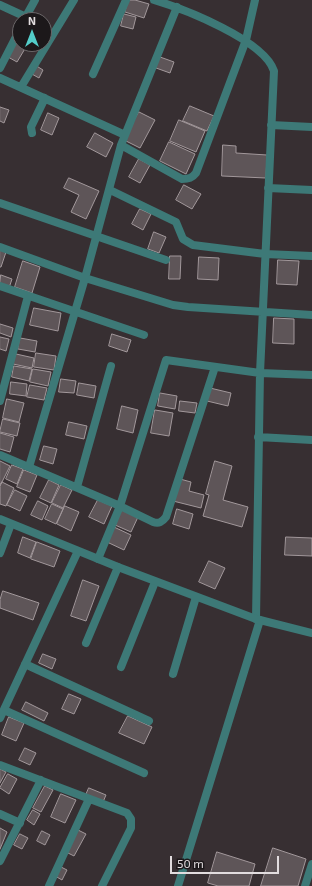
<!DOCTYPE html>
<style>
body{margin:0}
#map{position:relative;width:312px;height:886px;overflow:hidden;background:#372f32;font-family:"Exo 2",sans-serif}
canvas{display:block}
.north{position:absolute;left:12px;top:12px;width:40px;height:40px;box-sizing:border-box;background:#1c181a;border:1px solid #6b6769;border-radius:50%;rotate:0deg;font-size:11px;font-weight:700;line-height:16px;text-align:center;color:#e2dddf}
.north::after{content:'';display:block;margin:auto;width:14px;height:18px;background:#53cdc9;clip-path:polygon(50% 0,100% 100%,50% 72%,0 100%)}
.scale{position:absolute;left:170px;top:856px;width:109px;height:18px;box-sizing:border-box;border:2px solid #e2dddf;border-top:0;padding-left:5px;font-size:12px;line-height:14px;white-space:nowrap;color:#e2dddf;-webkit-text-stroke:3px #1c181a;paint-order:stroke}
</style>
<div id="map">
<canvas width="312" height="886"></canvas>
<div class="north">N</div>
<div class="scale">50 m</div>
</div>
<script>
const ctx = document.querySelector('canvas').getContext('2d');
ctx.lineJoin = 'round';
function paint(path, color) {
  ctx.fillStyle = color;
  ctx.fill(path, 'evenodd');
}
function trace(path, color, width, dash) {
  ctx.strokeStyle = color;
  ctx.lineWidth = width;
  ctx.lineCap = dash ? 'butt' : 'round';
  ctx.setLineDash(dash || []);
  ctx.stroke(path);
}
const building = new Path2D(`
 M129,0h6l14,4 -5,14 -19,-6z
 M124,14l12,3 -3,12 -12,-3z
 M17,42l9,5 -9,15 -9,-5z
 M160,57l14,5 -4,11 -14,-5z
 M35,65l8,5 -4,8 -9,-5z
 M190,106l24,10 -7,15 -24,-10z
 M0,107l9,3 -5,13 -4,-2z
 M139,112l16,8 -15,28 -16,-8z
 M48,113l11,5 -7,17 -11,-5z
 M179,120l26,11 -9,21 -26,-11z
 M95,133l18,10 -7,14 -19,-10z
 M169,142l26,12 -9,20 -26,-13z
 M223,145l13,1v7l31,2 -1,23 -44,-2z
 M139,159l11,6 -10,18 -11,-6z
 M69,178l30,13 -13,28 -15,-7 8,-17 -15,-7z
 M184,185l17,9 -9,15 -16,-9z
 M140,209l11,5 -8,16 -11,-6z
 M154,232l12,5 -7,16 -11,-4z
 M0,250l6,2 -5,15h-1z
 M170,256h11l-1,23h-11z
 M199,257l20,1 -1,22 -20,-1z
 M278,260l21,1 -2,24 -20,-1z
 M23,261l17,6 -8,26 -17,-6z
 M1,275l11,4 -3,9 -9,-3z
 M34,308l27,5 -3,18 -28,-6z
 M274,318l20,1v25l-21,-1z
 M0,324l13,4 -2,9 -11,-4z
 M112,334l19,6 -4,12 -18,-6z
 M0,337l9,2 -3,12 -6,-2z
 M20,338l17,3 -2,11 -17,-3z
 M36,353l20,3 -2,14 -20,-3z
 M16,354l18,4 -2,10 -19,-4z
 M14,366l18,3 -3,12 -17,-4z
 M33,369l18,3 -3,14 -18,-4z
 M61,379l15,2 -2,12 -15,-1z
 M11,382l16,2 -1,12 -16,-2z
 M79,383l17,3 -2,12 -17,-3z
 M30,385l17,3 -3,12 -17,-3z
 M210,388l21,5 -3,13 -21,-5z
 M160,393l17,3 -2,13 -17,-3z
 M7,399l17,4 -5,19 -16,-4z
 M180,401l17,2 -2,10 -16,-2z
 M122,406l16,4 -5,23 -16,-4z
 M155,410l18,3 -4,23 -18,-3z
 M3,419l17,4 -3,13 -17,-4z
 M69,422l18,4 -3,13 -18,-4z
 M0,433l14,4 -4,15 -10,-3z
 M44,446l13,3 -4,15 -13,-4z
 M0,461l10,5 -9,18h-1z
 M215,461l17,5 -9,34 25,7 -6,20 -39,-11 6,-21 -3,-1z
 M12,465l11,4 -6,15 -11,-5z
 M24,470l13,5 -7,17 -13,-5z
 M180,479l11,3 -2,9 15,4 -3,13 -28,-7z
 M49,480l10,5 -8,18 -11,-5z
 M2,482l12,6 -8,18 -6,-2v-17z
 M61,485l11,5 -9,18 -11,-5z
 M15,490l12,6 -7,15 -13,-6z
 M98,500l14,6 -8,18 -15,-7z
 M38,501l10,5 -6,14 -11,-5z
 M52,504l11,5 -7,15 -11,-5z
 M65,506l14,6 -8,19 -14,-7z
 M122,509l16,8 -7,15 -16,-7z
 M177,509l16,5 -4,15 -16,-5z
 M114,527l17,8 -7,15 -17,-8z
 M23,537l13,5 -6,16 -12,-5z
 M286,537l26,1v18l-27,-1z
 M37,542l23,9 -6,16 -23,-8z
 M209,561l16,7 -10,21 -16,-7z
 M83,580l16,6 -13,35 -15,-5z
 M3,591l36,12 -6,17 -33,-12v-8z
 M43,654l13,5 -4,10 -13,-6z
 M69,694l12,5 -7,15 -12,-5z
 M26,702l22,11 -4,8 -22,-11z
 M128,716l24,11 -8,17 -25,-11z
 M9,717l15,6 -8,18 -14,-6z
 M25,748l11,5 -6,12 -11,-5z
 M0,769l6,3 -6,11z
 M8,774l9,5 -8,15 -9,-6z
 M45,786l8,4 -12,22 -8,-4z
 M89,788l17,7 -3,7 -17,-7z
 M61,794l15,6 -11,23 -14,-6z
 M33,810l7,4 -6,11 -7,-5z
 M0,828l7,4 -7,17z
 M78,830l8,4 -12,22 -8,-4z
 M42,831l8,4 -5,10 -8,-4z
 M20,834l8,4 -6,11 -8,-4z
 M273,848l33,11 -8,27h-37z
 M217,852l38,12 -6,22h-31l-10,-3z
 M59,866l8,4 -5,10 -7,-4z`);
paint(building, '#5e5558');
trace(building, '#a2989b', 1);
trace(new Path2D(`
 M154,0c30,9 110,40 120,71l-14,302 -4,246
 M0,5l26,12
 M24,20l11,-20
 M0,68l20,-39
 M93,74l33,-74
 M0,78l125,57
 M21,87l53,-87
 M271,125l41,2
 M32,133l-1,-6 14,-29
 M121,145l61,34c7,0 10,-1 14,-6l50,-133 9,-40
 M268,188l44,2
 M110,190l66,32 7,17 10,6 72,9 47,2
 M0,203l166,57
 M0,247l85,31 88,27 15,2 124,8
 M0,286l144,49
 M0,401l28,-105
 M258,437l54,3
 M0,455l120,51 33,16c6,2 9,0 13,-5l49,-150
 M29,467l56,-189 36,-133 56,-138
 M77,487l34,-121
 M0,553l11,-29
 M98,559l22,-53 46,-146 94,13 52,2
 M86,643l32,-76
 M25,664l124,57
 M121,667l34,-85
 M173,674l23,-77
 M4,710l140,63
 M0,718l78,-167
 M0,765l127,48 4,6v9l-29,58
 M0,814l20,9
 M0,861l41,-81
 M49,886l40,-87
 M178,886l82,-266
 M305,886l7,-22`), '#3d7977', 8);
trace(new Path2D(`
 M0,519l118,48 138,52 56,14`), '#3d7977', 8);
</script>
